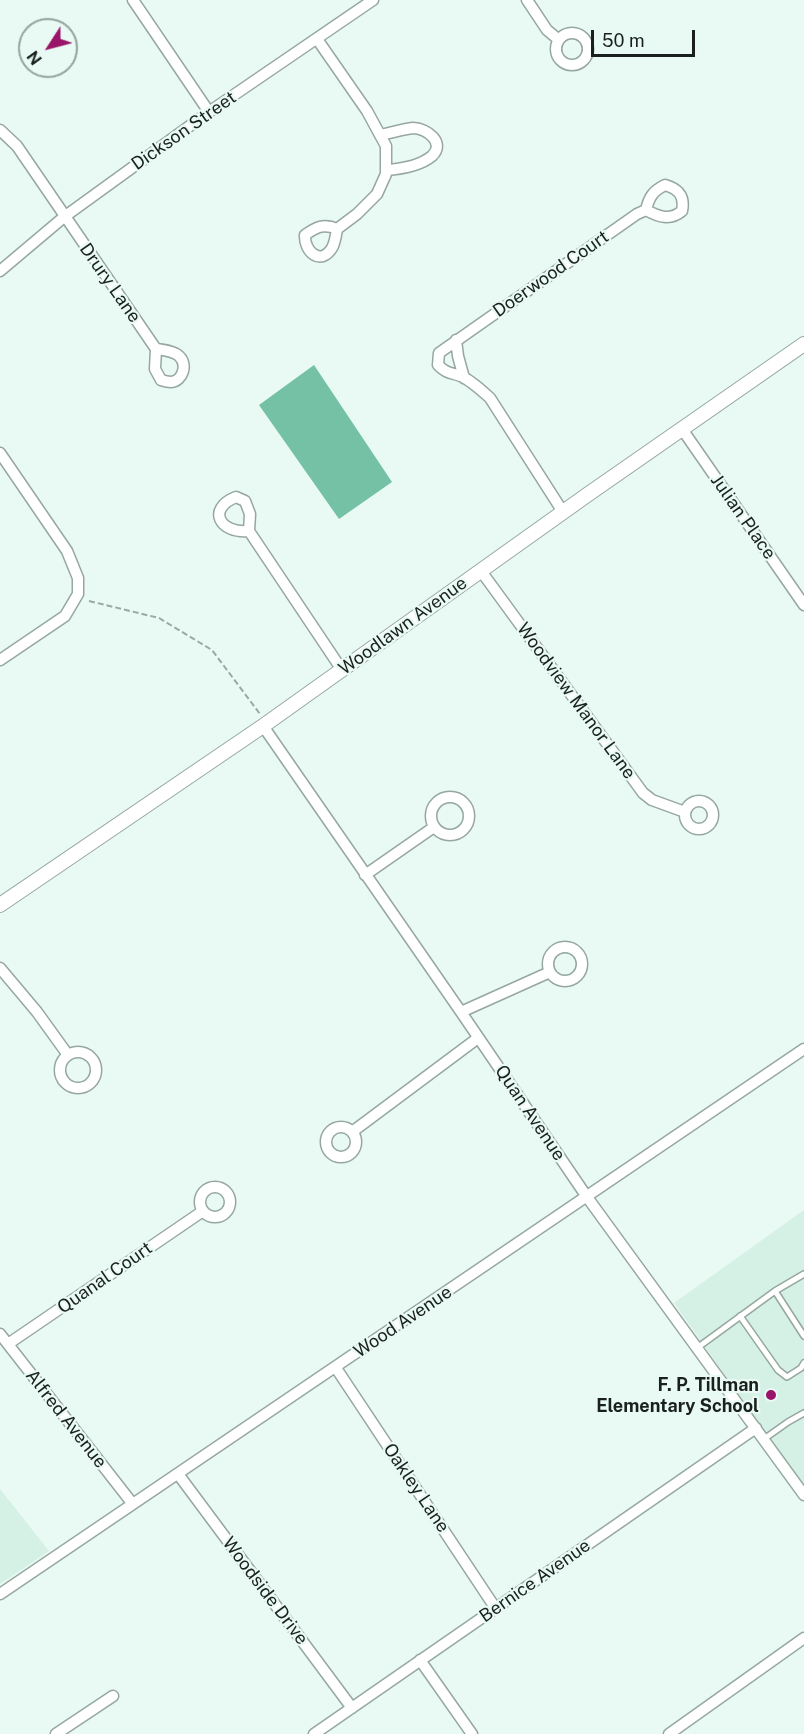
<!DOCTYPE html>
<style>
body{margin:0}
#map{position:relative;width:804px;height:1734px;overflow:hidden;background:#e8faf3;font-family:"Public Sans",sans-serif}
canvas{display:block}
.north{position:absolute;left:18px;top:18px;width:60px;height:60px;box-sizing:border-box;background:#e8faf3;border:2px solid #96a39e;border-radius:50%;rotate:234deg;font-size:16px;font-weight:700;line-height:24px;text-align:center;color:#1a201e}
.north::after{content:'';display:block;margin:auto;width:21px;height:27px;background:#9a1569;clip-path:polygon(50% 0,100% 100%,50% 72%,0 100%)}
.scale{position:absolute;left:591px;top:30px;width:104px;height:27px;box-sizing:border-box;border:3px solid #1a201e;border-top:0;padding-left:8px;font-size:18px;line-height:21px;white-space:nowrap;color:#1a201e;-webkit-text-stroke:4px #e8faf3;paint-order:stroke}
</style>
<div id="map">
<canvas width="804" height="1734"></canvas>
<div class="north">N</div>
<div class="scale">50 m</div>
</div>
<script>
const ctx = document.querySelector('canvas').getContext('2d');
ctx.lineJoin = 'round';
function paint(path, color) {
  ctx.fillStyle = color;
  ctx.fill(path, 'evenodd');
}
function trace(path, color, width, dash) {
  ctx.strokeStyle = color;
  ctx.lineWidth = width;
  ctx.lineCap = dash ? 'butt' : 'round';
  ctx.setLineDash(dash || []);
  ctx.stroke(path);
}
function label(font, color, halo, rows, align = 'center') {
  ctx.font = font + ' "Public Sans",sans-serif';
  ctx.lineWidth = 4.5;
  ctx.setLineDash([]);
  ctx.textBaseline = 'middle';
  ctx.strokeStyle = halo;
  ctx.fillStyle = color;
  for (const [text, x, y, turn = 0] of rows) {
    ctx.save();
    ctx.translate(x, y);
    ctx.rotate((+turn || 0) * Math.PI / 180);
    ctx.textAlign = isNaN(turn) ? turn : align;
    if (halo) ctx.strokeText(text, 0, 0);
    ctx.fillText(text, 0, 0);
    ctx.restore();
  }
}
paint(new Path2D(`
 M804,1210v277l-130,-184z
 M0,1489l49,62 -49,33z`), '#d5f0e5');
paint(new Path2D(`
 M314,365l78,117 -53,37 -80,-114z`), '#74c1a5');
const service = new Path2D(`
 M775,1291l29,45
 M740,1316l38,54 9,7 14,-9 3,-5
 M697,1348l78,-57 29,-17
 M764,1439l24,-17 16,-9`);
const minor = new Path2D(`
 M133,0l76,112
 M527,0l20,30 12,10
 M556 49a16 16 0 1 1 32 0a16 16 0 1 1-32 0Z
 M317,39l50,72 19,35v28l-9,20 -20,20 -20,15c-1,6 -2,14 -5,19 -11,18 -28,4 -27,-13 11,-8 19,-12 32,-6
 M0,130l17,16 139,203c7,1 18,2 23,7 9,8 4,25 -8,26 -3,0 -7,-1 -10,-2l-6,-11 1,-20
 M380,135c11,-2 23,-6 33,-7 14,0 33,15 19,28 -12,10 -31,13 -46,14
 M0,271l64,-54 145,-105 164,-112
 M456,340l2,16 6,22
 M682,429l122,176
 M0,453l67,98 11,27v16l-13,22 -65,44
 M563,512l-73,-114c-9,-8 -16,-15 -27,-21 -11,-5 -15,-2 -25,-12l1,-12 198,-139 9,-4c13,7 24,11 36,1 3,-15 -3,-22 -17,-26 -12,6 -16,12 -19,25
 M249,531l1,-17 -5,-13 -9,-4c-30,12 -16,37 13,34l93,139
 M481,571l162,222 9,7 33,12
 M263,726l198,286 126,185 217,298
 M431 816a19 19 0 1 1 38 0a19 19 0 1 1-38 0Z
 M685 815a14 14 0 1 1 28 0a14 14 0 1 1-28 0Z
 M365,875l69,-48
 M548 964a17 17 0 1 1 34 0a17 17 0 1 1-34 0Z
 M0,968l37,44 31,43
 M461,1012l89,-40
 M60 1070a18 18 0 1 1 36 0a18 18 0 1 1-36 0Z
 M326 1142a15 15 0 1 1 30 0a15 15 0 1 1-30 0Z
 M352,1132l126,-94
 M200 1202a15 15 0 1 1 30 0a15 15 0 1 1-30 0Z
 M0,1334l132,169
 M8,1344l195,-133
 M336,1368l160,241
 M178,1474l174,234
 M0,1594l804,-545
 M420,1660l52,74
 M56,1734l57,-38
 M314,1734l442,-306
 M669,1734l135,-96`);
const tertiary = new Path2D(`
 M0,905l263,-179 324,-231 217,-151`);
trace(service, '#96a7a0', 8);
trace(minor, '#96a7a0', 13);
trace(tertiary, '#96a7a0', 16);
trace(new Path2D(`
 M89,601l70,17 53,32 48,64`), '#9ba8a3', 2, [6, 3]);
trace(service, '#fff', 5);
trace(minor, '#fff', 10);
trace(tertiary, '#fff', 14);
for (const [x, y, r, color] of [
 [771,1395,6,"#9a1569"]
]) {
  const dot = new Path2D();
  dot.arc(x, y, r, 0, 2 * Math.PI);
  ctx.fillStyle = color;
  ctx.fill(dot);
  trace(dot, '#e8faf3', 2);
}
label('18px', '#1a201e', '#e8faf3', [
 ["Dickson Street",184,131,-35],
 ["Doerwood Court",551,274,-35],
 ["Drury Lane",110,283,55],
 ["Julian Place",743,517,55],
 ["Woodlawn Avenue",403,626,-36],
 ["Woodview Manor Lane",576,701,54],
 ["Quan Avenue",530,1113,56],
 ["Quanal Court",105,1278,-35],
 ["Wood Avenue",403,1322,-34],
 ["Alfred Avenue",66,1419,52],
 ["Oakley Lane",416,1488,56],
 ["Bernice Avenue",535,1581,-35],
 ["Woodside Drive",265,1591,53]
]);
label('bold 18px', '#1a201e', '#e8faf3', [
 ["F. P. Tillman",759,1385],
 ["Elementary School",759,1406]
], 'right');
</script>
